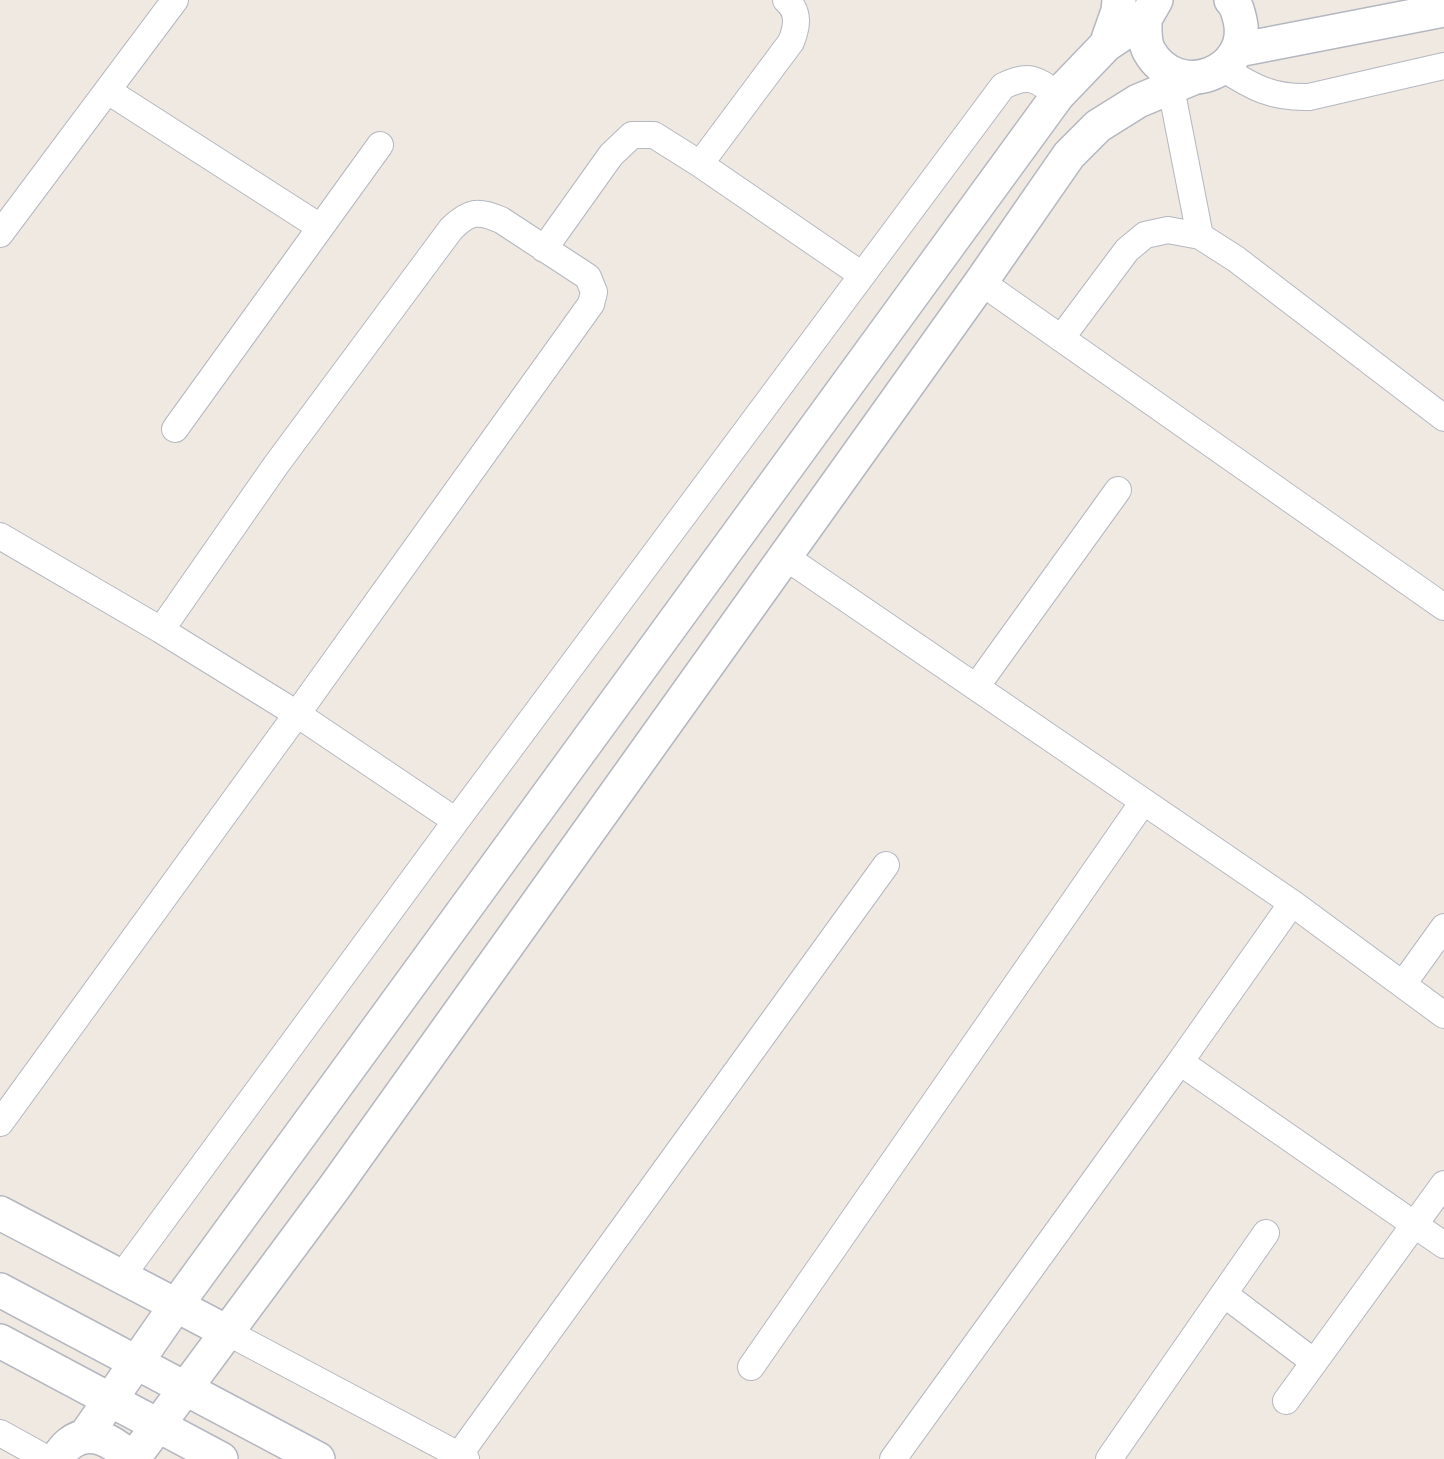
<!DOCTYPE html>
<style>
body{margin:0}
canvas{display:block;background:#efe9e1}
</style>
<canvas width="1444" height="1459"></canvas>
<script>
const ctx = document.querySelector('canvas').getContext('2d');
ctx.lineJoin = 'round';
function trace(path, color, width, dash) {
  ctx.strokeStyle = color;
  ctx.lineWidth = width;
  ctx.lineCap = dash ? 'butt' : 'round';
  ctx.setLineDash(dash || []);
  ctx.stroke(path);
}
const street = new Path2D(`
 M1223,68c30,20 50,30 86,29l135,-31
 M1171,88l29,148
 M108,91l212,136
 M700,164l91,-122c6,-15 9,-30 -5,-42
 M0,234l175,-234
 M544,249l67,-94 21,-20h22l46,29 162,111
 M981,282l463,325
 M1062,337l65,-87 18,-15 23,-5 32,6 36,23 208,159
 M175,429l205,-284
 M0,536l161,94 136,84 159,107
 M784,556l508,347 152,112
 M976,687l142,-197
 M1292,903l-112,159 264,183
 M1403,984l41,-57
 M0,1123l297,-409 294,-410 3,-12 -6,-15 -87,-57c-23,-10 -32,-9 -50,9l-175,236 -115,165
 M121,1277l335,-456 547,-735c27,-13 33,-7 55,9
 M1224,1294l90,68
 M227,1332l239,127
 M751,1367l392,-565
 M1286,1401l158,-217
 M0,1433l47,26
 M459,1455l427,-590
 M893,1459l287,-397
 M1109,1459l157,-226`);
const secondary = new Path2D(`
 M1145,19c0,11 -1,23 4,32 29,51 103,21 91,-31 -2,-8 -3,-14 -9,-20
 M1106,45l12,-34 1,-11
 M1238,50l206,-40
 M0,1213l227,119
 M0,1290l318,169
 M0,1341l221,118
 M85,1436l92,-132 881,-1209 48,-50 39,-26 11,-19
 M57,1459c3,-5 7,-11 12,-15 22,-18 46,-1 63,15
 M133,1459l201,-271 647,-906 88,-127 29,-29 40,-25 53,-22`);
trace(street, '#b4b7c1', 28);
trace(secondary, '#b4b7c1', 36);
trace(street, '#fff', 26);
trace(secondary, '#fff', 33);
</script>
